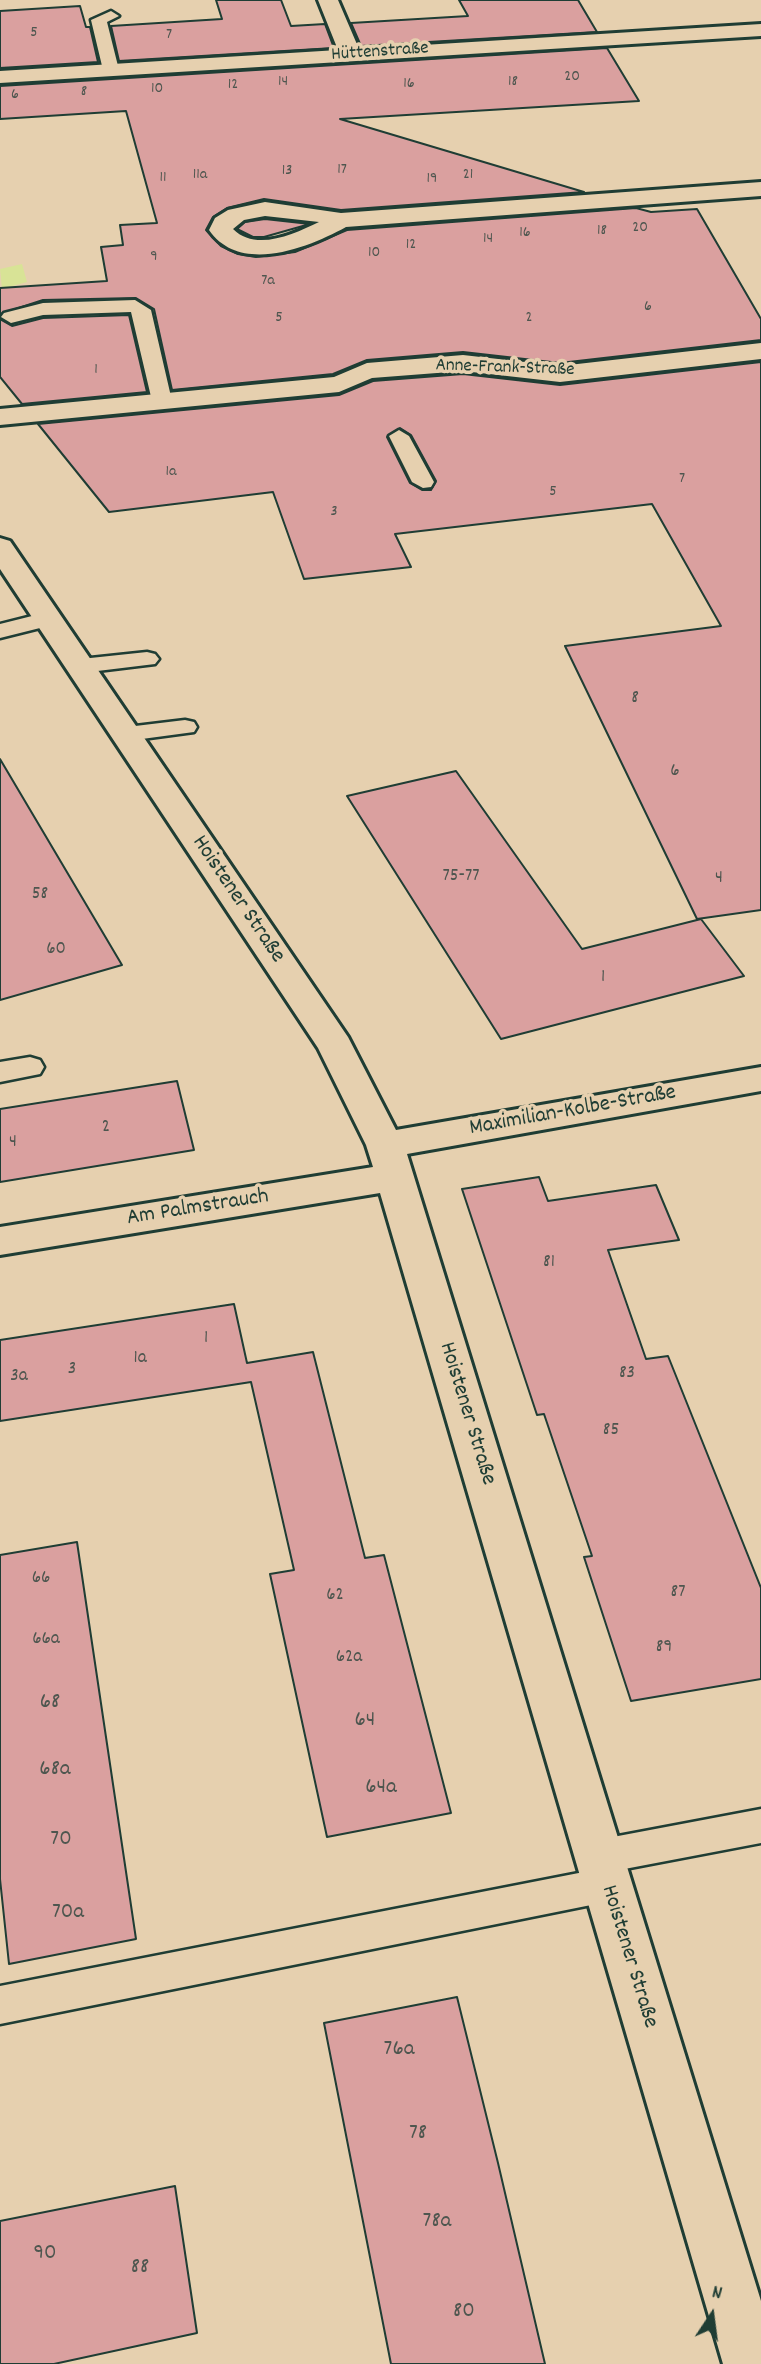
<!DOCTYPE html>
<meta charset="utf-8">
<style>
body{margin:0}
#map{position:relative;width:761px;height:2364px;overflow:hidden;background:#e6d0af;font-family:Dekko,sans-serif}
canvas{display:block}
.north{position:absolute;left:677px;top:2280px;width:70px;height:70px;-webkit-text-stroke:5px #e6d0af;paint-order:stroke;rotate:13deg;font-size:19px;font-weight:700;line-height:28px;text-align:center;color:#1f3d34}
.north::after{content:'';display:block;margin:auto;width:24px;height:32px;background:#1f3d34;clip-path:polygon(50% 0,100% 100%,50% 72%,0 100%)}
</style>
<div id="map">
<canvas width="761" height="2364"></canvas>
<div class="north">N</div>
</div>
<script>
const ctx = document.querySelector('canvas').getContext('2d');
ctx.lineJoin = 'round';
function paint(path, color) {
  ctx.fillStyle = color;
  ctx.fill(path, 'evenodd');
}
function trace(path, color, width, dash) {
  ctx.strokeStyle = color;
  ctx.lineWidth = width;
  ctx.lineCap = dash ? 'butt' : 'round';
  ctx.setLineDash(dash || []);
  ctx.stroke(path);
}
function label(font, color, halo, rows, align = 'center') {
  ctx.font = font + ' Dekko,sans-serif';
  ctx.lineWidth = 7;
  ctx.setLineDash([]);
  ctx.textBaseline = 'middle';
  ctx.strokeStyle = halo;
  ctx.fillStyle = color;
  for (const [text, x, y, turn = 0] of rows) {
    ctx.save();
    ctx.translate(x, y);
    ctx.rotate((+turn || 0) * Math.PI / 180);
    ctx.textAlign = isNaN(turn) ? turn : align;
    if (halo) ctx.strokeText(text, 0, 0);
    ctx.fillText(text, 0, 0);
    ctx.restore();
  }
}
paint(new Path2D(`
 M22,264l5,18 -25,7 -2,-20z`), '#d8e396');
const building = new Path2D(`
 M216,0h65l10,26 34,-2 9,24 -215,13 -8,-35 111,-7z
 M459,0h119l19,32 -236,14 -10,-23 117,-7z
 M80,6l6,21h4l8,35 -98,6v-57z
 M607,48l32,53 -299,18 244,73 -243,18 -77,-11 -37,9 -14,9 -7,13 15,16 17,8 18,3 39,-5 52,-22 289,-22 15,4 46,-3 64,110v21l-201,23 -97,-11 -96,8 -34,14 -161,16 -18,-81 -18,-11 -93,2 -43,14v-26l107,-7 -6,-34 22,-2 -3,-20 37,-2 -31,-112 -126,8v-33z
 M265,219l45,5 -46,13h-11l-16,-8 8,-7z
 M129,315l18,77 -125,12 -22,-27v-58l12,7 31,-8z
 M761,362v548l-64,9 -132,-273 156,-20 -69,-122 -257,30 16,33 -107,12 -31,-87 -164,20 -71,-88 301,-29 34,-14 90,-7 97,11zM400,428l11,7 25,46 -5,9h-9l-12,-7 -23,-46z
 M0,759l122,206 -122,35z
 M456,771l126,178 119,-30 43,57 -243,63 -154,-243z
 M177,1081l17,69 -194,32v-73z
 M539,1177l9,24 108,-16 23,55 -71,10 38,109 22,-3 93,232v91l-130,22 -47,-144 8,-1 -48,-142 -7,1 -75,-226z
 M234,1304l13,59 66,-11 52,206 19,-3 67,258 -124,24 -57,-263 24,-4 -43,-188 -251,39v-81z
 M77,1542l59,397 -127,25 -9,-85v-324z
 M457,1997l41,166 47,201h-154l-67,-341z
 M175,2186l22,147 -143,31h-54v-143z`);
paint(building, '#daa09f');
trace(building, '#1f3d34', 2);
const service = new Path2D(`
 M111,11l8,5 -12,6 12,48 -8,5 -8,-5 -12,-50z
 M135,300l16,10 21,91 -3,4h-14l-3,-4 -21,-89 -88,3 -32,8 -10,-6 3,-4 39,-10z
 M399,430l10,6 25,46 -3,5 -8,1 -11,-6 -23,-46z
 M48,612l8,2 3,5 -3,5 -56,14v-14z
 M147,652l8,2 4,5 -4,5 -74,9 -8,-2 -4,-5 4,-5 8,-2z
 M185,720l9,2 3,5 -3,5 -67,9 -9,-2 -3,-5 3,-5 9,-2z
 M30,1057l10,3 4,7 -4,7 -40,8v-20z
 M761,1809v34l-147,28 6,2 5,12 -5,12 -14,5 -606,122v-38l589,-115 -5,-2 -6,-12 6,-12 13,-5z`);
const minor = new Path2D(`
 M318,0h20l21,49 402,-25v12l-761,47v-12l338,-21z
 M761,182v14l-415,31c-38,21 -106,48 -137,3l6,-12 13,-8 37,-8 76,11zM265,216l54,6c-25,12 -63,30 -86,7l11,-9z
 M761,343v16l-201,23 -97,-11 -91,7 -33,14 -339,33v-16l334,-32 33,-14 96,-8 97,11z
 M0,538l10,3 338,496 48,93 365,-63v24l-354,63 354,1147v63h-38l-343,-1171 -380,62v-28l373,-60 -7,-22 -48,-97 -318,-479z`);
trace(service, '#1f3d34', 5);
trace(minor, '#1f3d34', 6);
paint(service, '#e6d0af');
paint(minor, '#e6d0af');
label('16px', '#4e564f', null, [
 ["5",34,34],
 ["7",169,36],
 ["20",572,78],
 ["14",283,83],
 ["18",513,83],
 ["16",409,85],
 ["12",233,86],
 ["10",157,90],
 ["8",84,93],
 ["6",15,96],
 ["17",342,171],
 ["13",287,172],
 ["11a",200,176],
 ["21",468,176],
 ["11",163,179],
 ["19",432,180],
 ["20",640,229],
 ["18",602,232],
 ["16",525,234],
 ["14",488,240],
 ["12",411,246],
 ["10",374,254],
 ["9",154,258],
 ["7a",268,282],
 ["6",648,308],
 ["5",279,319],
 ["2",529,319],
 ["1",96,371],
 ["1a",171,473],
 ["7",682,480],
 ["5",553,493],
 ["3",334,513]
]);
label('19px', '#1f3d34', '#e6d0af', [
 ["Hüttenstraße",380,53,-4],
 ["Anne-Frank-Straße",505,369,2]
]);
label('19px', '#4e564f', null, [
 ["8",635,699],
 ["6",675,772],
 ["75-77",461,877],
 ["4",719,879],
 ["58",40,895],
 ["60",56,950],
 ["1",603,978],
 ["2",106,1128],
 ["4",13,1143],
 ["81",549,1263],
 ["1",206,1339],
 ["1a",140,1359],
 ["3",72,1370],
 ["83",627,1374],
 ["3a",19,1377],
 ["85",611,1431],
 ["66",41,1579],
 ["87",678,1593],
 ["62",335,1596],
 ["66a",46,1640],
 ["89",664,1648],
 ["62a",349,1658]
]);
label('23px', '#1f3d34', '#e6d0af', [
 ["Hoistener Straße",237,900,56],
 ["Maximilian-Kolbe-Straße",573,1112,-10],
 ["Am Palmstrauch",198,1209,-9],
 ["Hoistener Straße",466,1414,73],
 ["Hoistener Straße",628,1957,73]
]);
label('23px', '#4e564f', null, [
 ["68",50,1704],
 ["64",365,1722],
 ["68a",55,1771],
 ["64a",381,1789],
 ["70",61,1841],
 ["70a",68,1914],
 ["76a",399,2051],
 ["78",418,2135],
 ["78a",437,2223],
 ["90",45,2255],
 ["88",140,2269],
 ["80",464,2313]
]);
</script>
